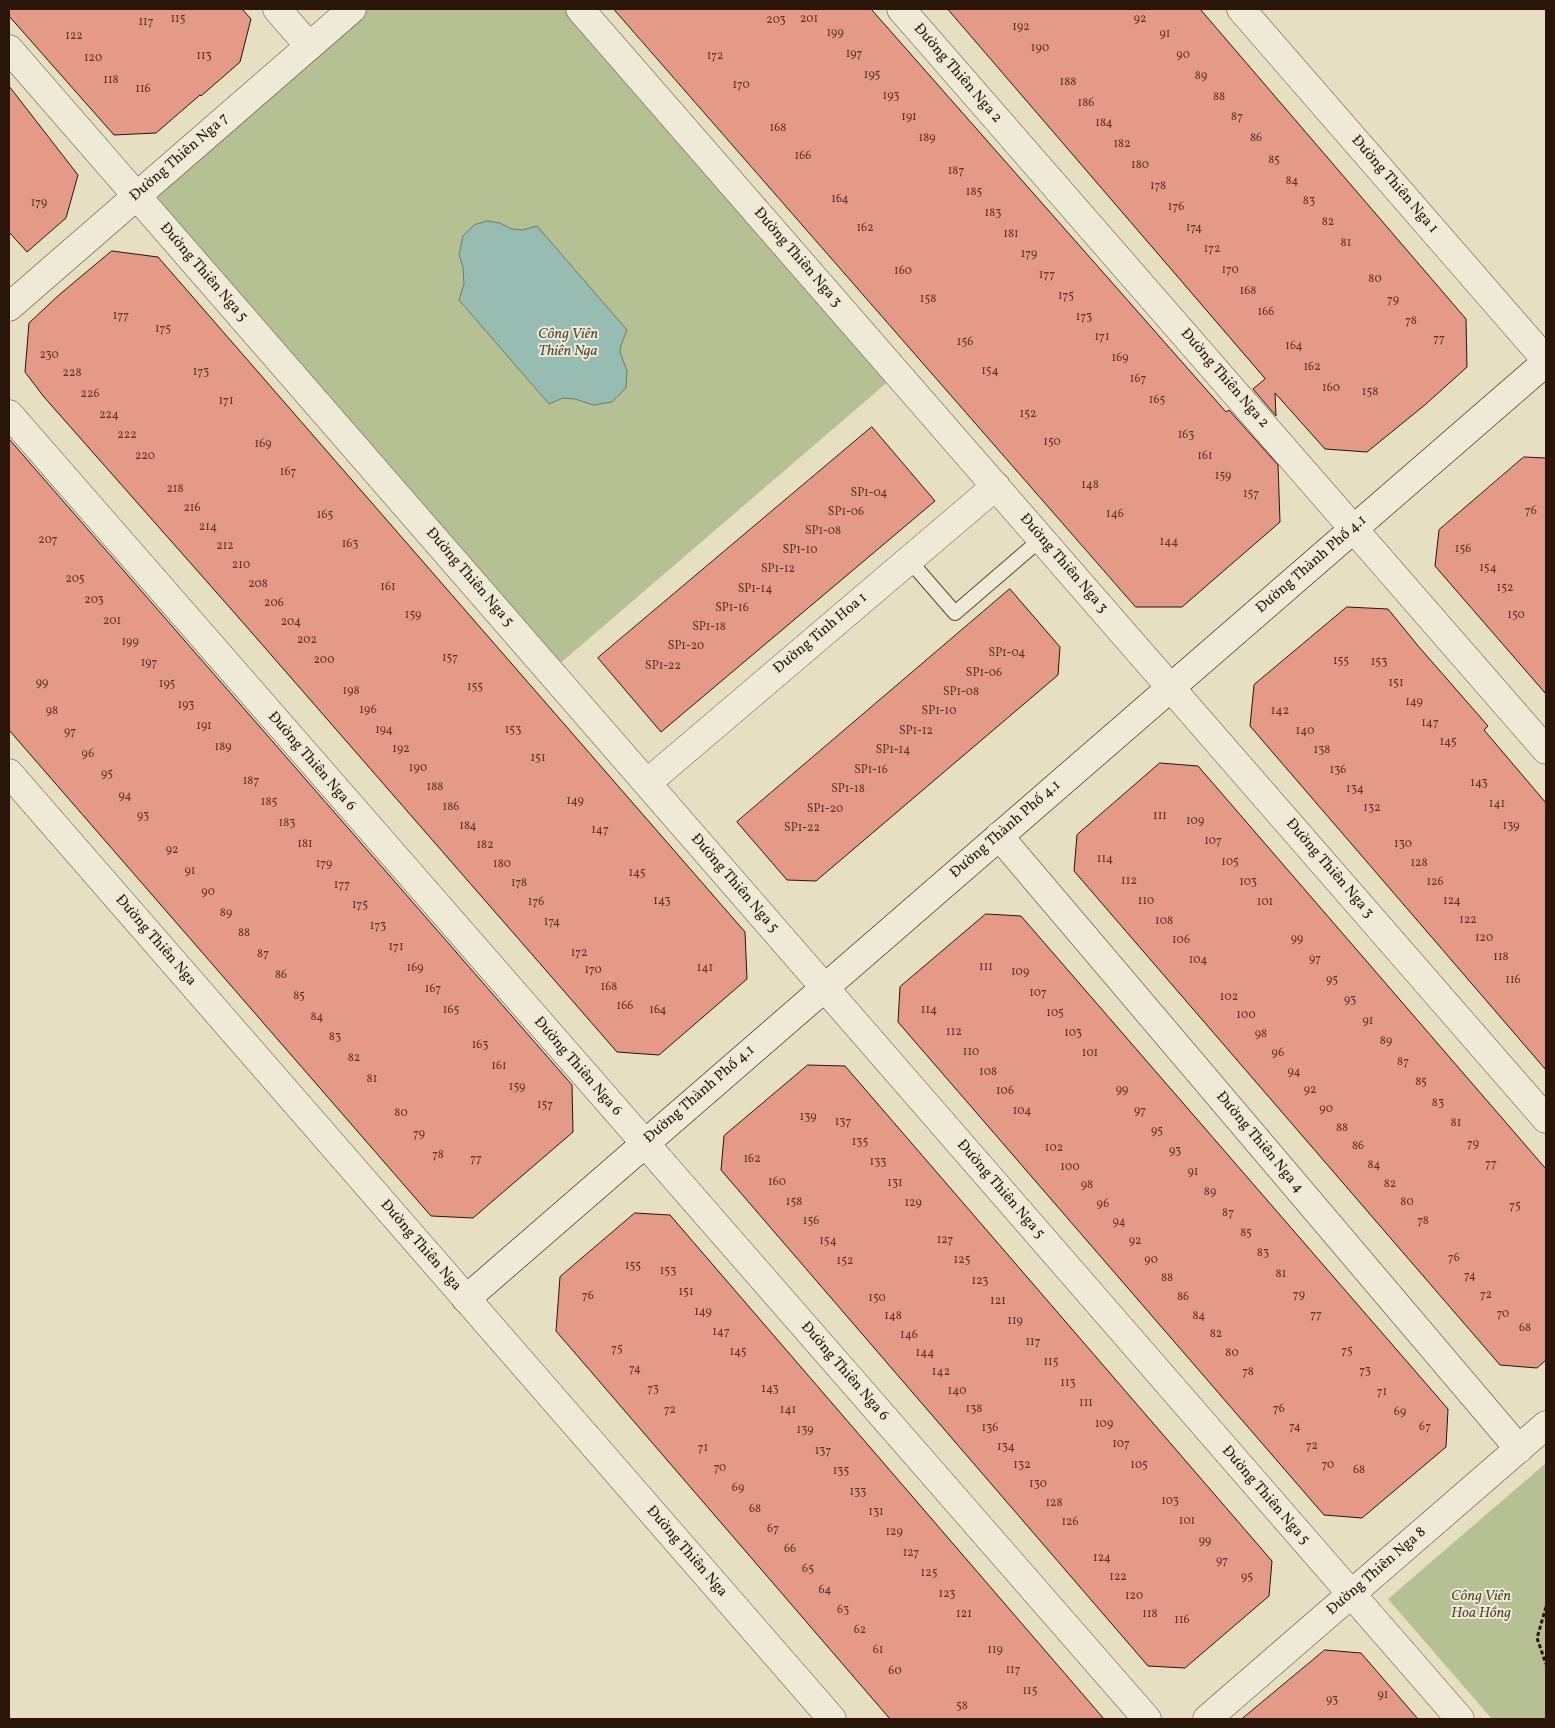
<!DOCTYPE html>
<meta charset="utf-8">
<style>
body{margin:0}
#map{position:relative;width:1555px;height:1728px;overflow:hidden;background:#e7dfc2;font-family:Vollkorn,serif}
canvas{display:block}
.frame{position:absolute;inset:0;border:10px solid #2a1508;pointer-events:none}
</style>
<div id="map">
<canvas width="1555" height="1728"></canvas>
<div class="frame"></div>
</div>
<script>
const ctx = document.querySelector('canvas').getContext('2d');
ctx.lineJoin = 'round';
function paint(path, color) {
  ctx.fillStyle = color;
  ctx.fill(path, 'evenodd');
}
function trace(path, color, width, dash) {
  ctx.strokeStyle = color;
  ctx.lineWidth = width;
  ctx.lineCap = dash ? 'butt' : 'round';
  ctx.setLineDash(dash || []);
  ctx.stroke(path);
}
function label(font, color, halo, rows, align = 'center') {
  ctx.font = font + ' Vollkorn,serif';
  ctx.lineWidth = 4;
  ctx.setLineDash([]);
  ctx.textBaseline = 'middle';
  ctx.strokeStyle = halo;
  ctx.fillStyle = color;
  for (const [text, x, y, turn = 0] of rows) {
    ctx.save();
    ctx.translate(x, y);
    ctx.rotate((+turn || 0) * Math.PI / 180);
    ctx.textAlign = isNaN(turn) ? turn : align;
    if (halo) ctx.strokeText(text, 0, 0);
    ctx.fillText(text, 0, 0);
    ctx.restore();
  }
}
paint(new Path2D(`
 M352,9h228l317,365 -347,298 -414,-476z
 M1546,1463v256h-54l-104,-120z`), '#b6c193');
const water = new Path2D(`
 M488,221l12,2 12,6 11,1 14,-4 90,104 -6,15 -1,7 7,19 -1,17 -14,14 -19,3 -18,-6 -12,-1 -14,6 -90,-104 5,-16 -1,-17 -4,-12 4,-19 11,-11z`);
paint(water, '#97bdb3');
trace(water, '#6b7a6f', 1);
const building = new Path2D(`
 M9,9h233l9,10 -11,43 -39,34 -1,-1 -44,38 -42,2 -105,-119z
 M614,9h257l355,403 3,-2 49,55 2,57 -98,85h-46z
 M948,9h252l266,310 1,48 -41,37 -59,48 -42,-3 -50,-56 1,23 -23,-27 12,-10z
 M9,86l69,89 -12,43 -39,34 -18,-20z
 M112,251l46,6 587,675 2,47 -88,76 -42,-3 -378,-434 -195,-221 -19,-25 4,-49 30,-28z
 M872,427l63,74 -274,231 -63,-74z
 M9,439l563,646 1,47 -100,86 -42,-2 -422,-486z
 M1524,457l22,1v236l-111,-128 4,-36z
 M1010,589l50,58 -2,28 -242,206 -29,-1 -50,-58z
 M1347,607l41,2 31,38 69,79 -4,4 62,73v267l-296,-344 4,-41z
 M1160,763l38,3 348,403v191l-9,8 -37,-3 -426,-494 3,-36z
 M986,914l35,2 427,493 -2,38 -84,71 -38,-3 -426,-493 2,-35z
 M808,1065l37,1 427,495 -3,35 -84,72 -37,-2 -427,-496 3,-34z
 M635,1213l35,2 434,504h-214l-334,-388 4,-54z
 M1325,1650l36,3 57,66h-176z`);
paint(building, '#e59987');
trace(building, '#2a1508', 1);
const lane = new Path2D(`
 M909,560l46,53 86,-74`);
const street = new Path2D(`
 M277,9l32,37
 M580,9l966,1110
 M901,9l645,741
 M1241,9l305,351
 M9,49l1451,1670
 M9,307l343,-298
 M9,414l1138,1305
 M9,773l823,946
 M647,783l349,-297
 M999,836l520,613
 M1207,1719l339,-294`);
const secondary = new Path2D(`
 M466,1299l1080,-937`);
trace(lane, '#594836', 16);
trace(street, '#594836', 29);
trace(secondary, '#2a1508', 29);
trace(new Path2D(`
 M1546,1607l-9,31 9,26`), '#2a1508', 3, [4, 2.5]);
trace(lane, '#efead7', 14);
trace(street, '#efead7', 28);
trace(secondary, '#efead7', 28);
label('12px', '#593628', null, [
 ["115",178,20],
 ["201",809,20],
 ["92",1140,20],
 ["203",776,21],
 ["117",146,23],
 ["192",1021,28],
 ["199",835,34],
 ["91",1165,35],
 ["122",74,37],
 ["190",1040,49],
 ["197",854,55],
 ["90",1183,56],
 ["113",204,57],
 ["172",715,57],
 ["120",93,59],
 ["195",872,76],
 ["89",1201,77],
 ["118",111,81],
 ["188",1068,83],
 ["170",741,86],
 ["116",143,90],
 ["193",891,97],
 ["88",1219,98],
 ["186",1086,104],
 ["191",909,118],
 ["87",1237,118],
 ["184",1104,124],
 ["168",778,129],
 ["189",927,139],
 ["86",1256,139],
 ["182",1122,145],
 ["166",803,157],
 ["85",1274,161],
 ["180",1140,166],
 ["187",956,172],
 ["84",1292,182],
 ["178",1158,187],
 ["185",974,193],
 ["164",840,200],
 ["83",1309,202],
 ["179",39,204],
 ["176",1176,208],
 ["183",993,214],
 ["82",1328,223],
 ["162",865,229],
 ["174",1194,229],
 ["181",1011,235],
 ["81",1346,244],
 ["172",1212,250],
 ["179",1029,255],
 ["170",1230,271],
 ["160",903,272],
 ["177",1047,276],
 ["80",1375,280],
 ["168",1248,292],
 ["175",1066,297],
 ["158",928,300],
 ["79",1393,301],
 ["166",1266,313],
 ["177",121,317],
 ["173",1084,318],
 ["78",1411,322],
 ["175",163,330],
 ["171",1102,338],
 ["77",1439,340],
 ["156",965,343],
 ["164",1294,347],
 ["230",49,356],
 ["169",1120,359],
 ["162",1312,368],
 ["154",990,372],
 ["173",201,373],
 ["228",72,374],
 ["167",1138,380],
 ["160",1331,389],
 ["158",1370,393],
 ["226",90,395],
 ["165",1157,401],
 ["171",226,402],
 ["152",1028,415],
 ["224",109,416],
 ["222",127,436],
 ["163",1186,436],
 ["150",1052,443],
 ["169",263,445],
 ["220",145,457],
 ["161",1205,457],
 ["167",288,473],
 ["159",1223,477],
 ["148",1090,486],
 ["218",175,490],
 ["SP1-04",869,494],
 ["157",1251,495],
 ["216",192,509],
 ["76",1531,512],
 ["SP1-06",846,513],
 ["146",1115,515],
 ["165",325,516],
 ["214",208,528],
 ["SP1-08",823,532],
 ["207",48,541],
 ["144",1169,543],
 ["163",350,545],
 ["212",225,547],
 ["156",1463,550],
 ["SP1-10",800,551],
 ["210",241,566],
 ["154",1488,569],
 ["SP1-12",778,570],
 ["205",75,580],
 ["208",258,585],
 ["161",388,588],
 ["152",1505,589],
 ["SP1-14",755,590],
 ["203",94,601],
 ["206",274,604],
 ["SP1-16",732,609],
 ["159",413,616],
 ["150",1516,616],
 ["201",112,622],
 ["204",291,623],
 ["SP1-18",709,628],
 ["202",307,641],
 ["199",130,643],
 ["SP1-20",686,647],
 ["SP1-04",1007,654],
 ["157",450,659],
 ["200",324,661],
 ["155",1341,662],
 ["153",1379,663],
 ["197",149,664],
 ["SP1-22",663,667],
 ["SP1-06",984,674],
 ["99",42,684],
 ["151",1396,684],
 ["195",167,685],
 ["155",475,688],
 ["198",351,692],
 ["SP1-08",961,693],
 ["149",1414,703],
 ["193",186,706],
 ["196",368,711],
 ["98",52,712],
 ["SP1-10",939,712],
 ["142",1280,712],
 ["147",1430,724],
 ["191",204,727],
 ["194",384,731],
 ["153",513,731],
 ["SP1-12",916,732],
 ["140",1305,732],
 ["97",70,733],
 ["145",1448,743],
 ["189",223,748],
 ["192",401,750],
 ["SP1-14",893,751],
 ["138",1322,751],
 ["96",88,755],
 ["151",538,759],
 ["190",418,769],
 ["SP1-16",871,771],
 ["136",1338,771],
 ["95",107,775],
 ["187",251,782],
 ["143",1479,784],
 ["188",435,788],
 ["SP1-18",848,790],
 ["134",1355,790],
 ["94",125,797],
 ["149",575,802],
 ["185",269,803],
 ["141",1497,805],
 ["186",451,808],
 ["132",1372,809],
 ["SP1-20",825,810],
 ["93",143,817],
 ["111",1160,817],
 ["109",1195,822],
 ["183",287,824],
 ["184",468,827],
 ["139",1511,827],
 ["SP1-22",802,829],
 ["147",600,831],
 ["107",1213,842],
 ["181",305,845],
 ["130",1403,845],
 ["182",485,846],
 ["92",172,851],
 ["114",1105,860],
 ["105",1230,863],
 ["128",1419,864],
 ["179",324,865],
 ["180",502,865],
 ["91",190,872],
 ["145",637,874],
 ["112",1129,882],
 ["103",1248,883],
 ["126",1435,883],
 ["178",519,884],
 ["177",342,886],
 ["90",208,893],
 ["143",662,902],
 ["110",1146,902],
 ["124",1452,902],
 ["176",536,903],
 ["101",1265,903],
 ["175",360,906],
 ["89",226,914],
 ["122",1468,921],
 ["108",1164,922],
 ["174",552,923],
 ["173",378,927],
 ["88",244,934],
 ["120",1484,939],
 ["99",1297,940],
 ["106",1181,941],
 ["171",396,948],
 ["172",579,954],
 ["87",263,955],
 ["118",1501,958],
 ["97",1315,960],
 ["104",1198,961],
 ["111",986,968],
 ["169",415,969],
 ["141",705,969],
 ["170",593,971],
 ["109",1020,973],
 ["86",281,976],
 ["95",1332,981],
 ["116",1513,981],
 ["168",609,988],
 ["167",433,990],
 ["107",1038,994],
 ["85",299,997],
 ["102",1229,998],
 ["93",1350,1001],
 ["166",625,1007],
 ["165",451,1011],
 ["164",658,1011],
 ["114",929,1011],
 ["105",1055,1014],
 ["100",1246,1016],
 ["84",317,1018],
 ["91",1368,1022],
 ["112",954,1033],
 ["103",1073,1034],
 ["98",1261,1035],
 ["83",335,1038],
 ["89",1386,1042],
 ["163",480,1046],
 ["110",971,1053],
 ["101",1090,1054],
 ["96",1278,1054],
 ["82",354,1059],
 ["87",1403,1063],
 ["161",499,1067],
 ["108",988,1073],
 ["94",1294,1073],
 ["81",372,1080],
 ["85",1421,1083],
 ["159",517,1088],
 ["99",1122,1091],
 ["92",1310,1091],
 ["106",1005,1092],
 ["83",1438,1104],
 ["157",545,1106],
 ["90",1326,1110],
 ["104",1022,1112],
 ["97",1140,1112],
 ["80",401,1114],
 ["139",808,1118],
 ["137",843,1123],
 ["81",1456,1124],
 ["88",1342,1129],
 ["95",1157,1132],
 ["79",419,1135],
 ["135",860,1143],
 ["79",1473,1145],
 ["86",1358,1147],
 ["102",1054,1149],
 ["93",1175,1152],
 ["78",438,1156],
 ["77",476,1160],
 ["162",752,1160],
 ["133",878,1163],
 ["77",1491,1165],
 ["84",1374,1166],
 ["100",1070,1168],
 ["91",1193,1173],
 ["160",777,1183],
 ["131",895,1184],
 ["82",1390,1185],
 ["98",1087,1186],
 ["89",1210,1193],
 ["158",794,1203],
 ["80",1407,1203],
 ["129",913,1204],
 ["96",1103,1205],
 ["75",1515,1207],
 ["87",1228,1214],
 ["156",811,1222],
 ["78",1423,1222],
 ["94",1119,1223],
 ["85",1246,1234],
 ["127",945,1241],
 ["154",828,1242],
 ["92",1135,1242],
 ["83",1263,1254],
 ["76",1454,1259],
 ["125",962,1261],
 ["90",1151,1261],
 ["152",845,1262],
 ["155",633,1267],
 ["153",668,1272],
 ["81",1281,1275],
 ["74",1470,1277],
 ["88",1167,1279],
 ["123",980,1282],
 ["151",686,1293],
 ["79",1299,1296],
 ["72",1486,1296],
 ["76",588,1297],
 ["86",1183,1298],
 ["150",877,1299],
 ["121",998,1302],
 ["149",703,1313],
 ["70",1503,1315],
 ["77",1316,1316],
 ["148",893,1317],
 ["84",1199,1317],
 ["119",1015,1322],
 ["68",1525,1329],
 ["147",721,1333],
 ["82",1216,1335],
 ["146",909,1336],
 ["117",1033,1343],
 ["75",617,1350],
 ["75",1347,1352],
 ["145",738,1353],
 ["144",925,1354],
 ["80",1232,1354],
 ["115",1051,1363],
 ["74",635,1370],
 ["73",1365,1372],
 ["142",941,1373],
 ["78",1248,1373],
 ["113",1068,1384],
 ["73",653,1390],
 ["143",770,1390],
 ["140",957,1392],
 ["71",1382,1393],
 ["111",1086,1404],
 ["138",974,1410],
 ["76",1279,1410],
 ["72",670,1411],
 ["141",788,1411],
 ["69",1400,1413],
 ["109",1104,1425],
 ["74",1295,1428],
 ["67",1425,1428],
 ["136",990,1429],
 ["139",805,1431],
 ["107",1121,1445],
 ["72",1312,1447],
 ["134",1006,1448],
 ["71",703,1449],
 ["137",823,1452],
 ["132",1022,1466],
 ["105",1139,1466],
 ["70",1328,1466],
 ["70",720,1469],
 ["68",1359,1471],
 ["135",841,1472],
 ["130",1038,1485],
 ["69",738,1489],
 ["133",858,1493],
 ["103",1170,1502],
 ["128",1054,1504],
 ["68",755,1510],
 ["131",876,1513],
 ["101",1187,1522],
 ["126",1070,1523],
 ["67",773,1530],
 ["129",894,1533],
 ["99",1205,1542],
 ["66",790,1550],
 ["127",911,1554],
 ["124",1102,1559],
 ["97",1222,1562],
 ["65",808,1570],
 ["125",929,1574],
 ["122",1118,1578],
 ["95",1247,1578],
 ["64",825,1591],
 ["123",947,1595],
 ["120",1134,1597],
 ["63",843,1611],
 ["121",964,1615],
 ["118",1150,1615],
 ["116",1182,1621],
 ["62",860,1631],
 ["61",878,1651],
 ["119",995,1651],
 ["117",1013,1671],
 ["60",895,1672],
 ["115",1030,1692],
 ["91",1383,1696],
 ["93",1332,1701],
 ["58",962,1707]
]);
label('15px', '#2a1508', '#efead7', [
 ["Đường Thiên Nga 2",957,74,49],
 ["Đường Thiên Nga 7",180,158,-41],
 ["Đường Thiên Nga 1",1394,185,49],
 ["Đường Thiên Nga 3",797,258,49],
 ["Đường Thiên Nga 5",203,273,49],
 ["Đường Thiên Nga 2",1224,379,49],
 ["Đường Thiên Nga 3",1063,564,49],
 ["Đường Thành Phố 4.1",1312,565,-41],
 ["Đường Thiên Nga 5",469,578,49],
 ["Đường Tinh Hoa 1",821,634,-40],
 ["Đường Thiên Nga 6",311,762,49],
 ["Đường Thành Phố 4.1",1006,830,-41],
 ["Đường Thiên Nga 3",1329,869,49],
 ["Đường Thiên Nga 5",734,884,49],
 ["Đường Thiên Nga",155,941,49],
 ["Đường Thiên Nga 6",577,1067,49],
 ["Đường Thành Phố 4.1",700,1095,-41],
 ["Đường Thiên Nga 4",1259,1143,50],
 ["Đường Thiên Nga 5",1000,1190,49],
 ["Đường Thiên Nga",420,1246,49],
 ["Đường Thiên Nga 6",844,1372,49],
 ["Đường Thiên Nga 5",1265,1496,49],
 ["Đường Thiên Nga",686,1552,49],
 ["Đường Thiên Nga 8",1377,1572,-41]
]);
label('italic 15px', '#544932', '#efead7', [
 ["Công Viên",568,335],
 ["Thiên Nga",568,352],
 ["Công Viên",1481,1597],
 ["Hoa Hồng",1481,1614]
]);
</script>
